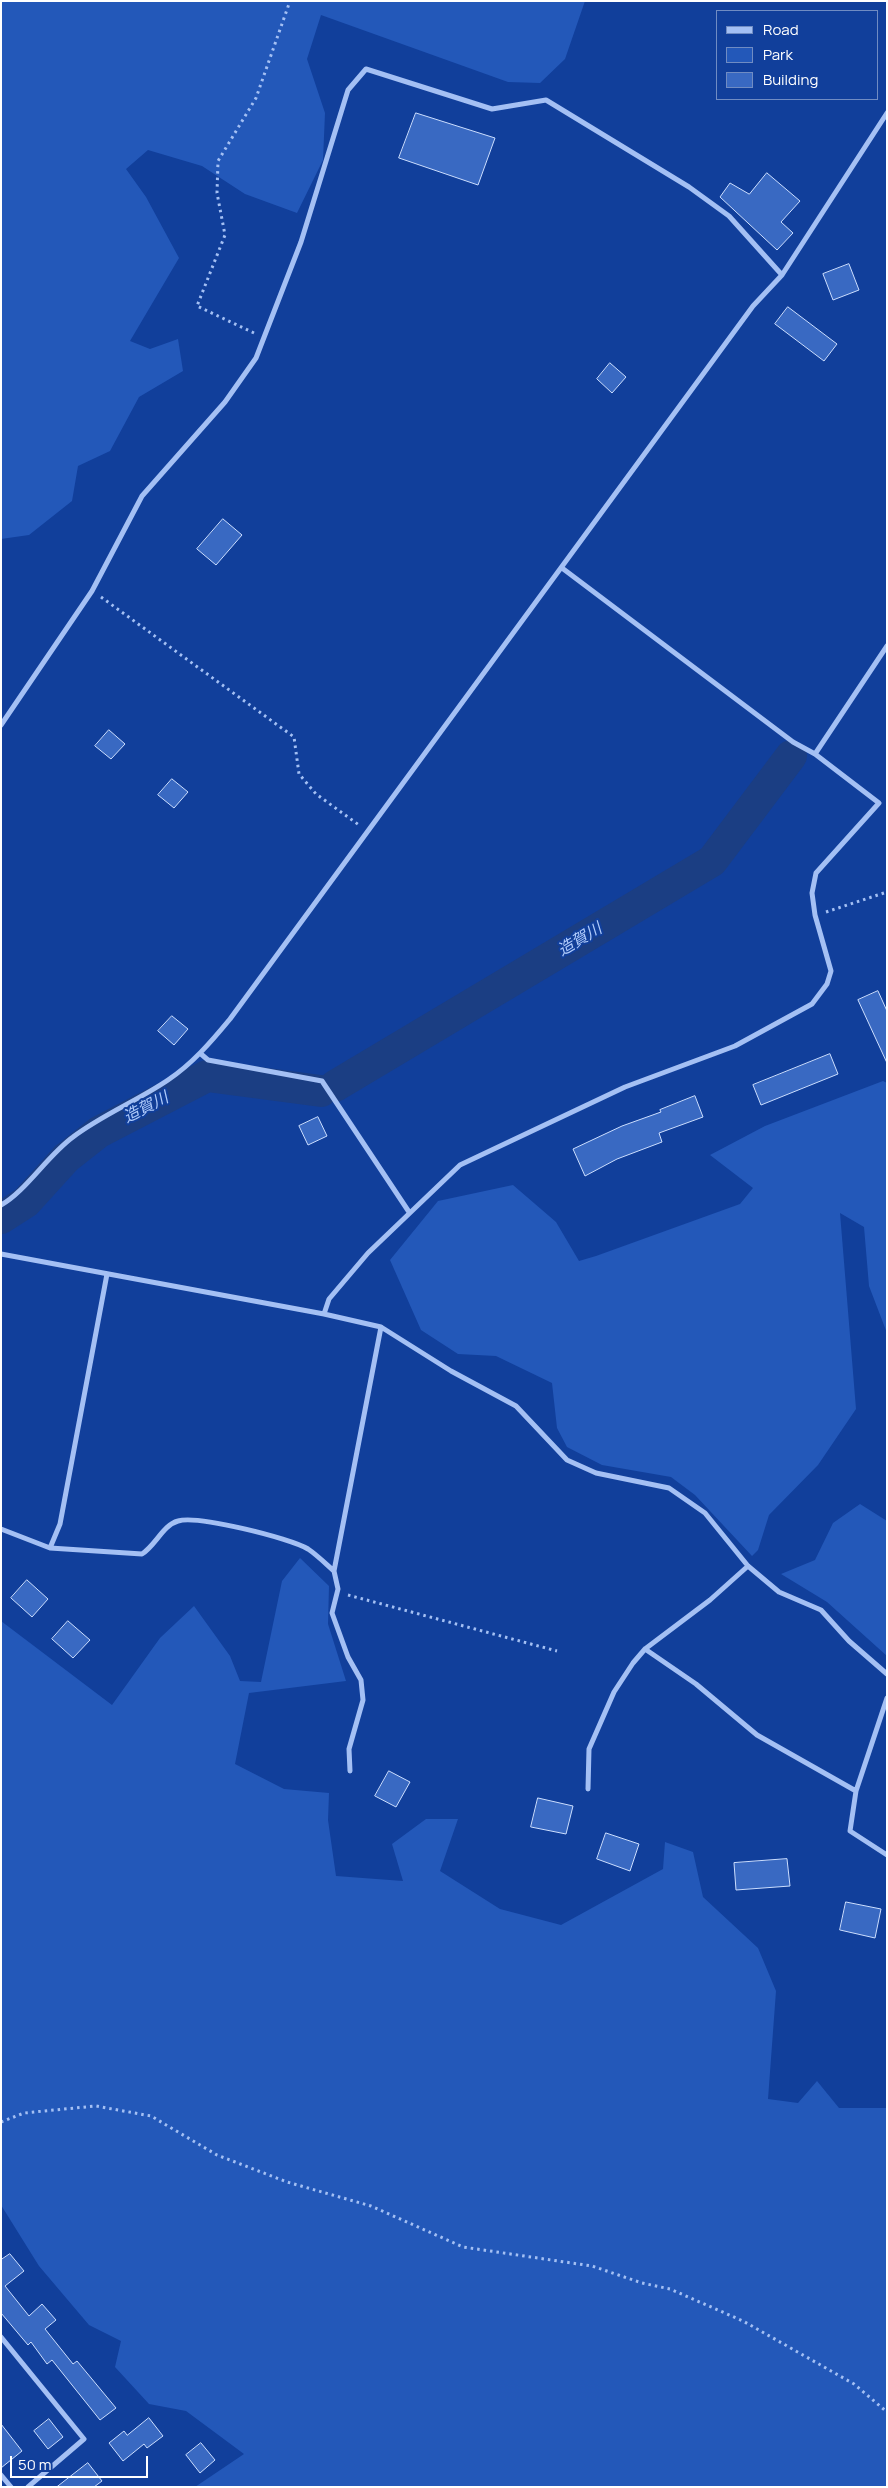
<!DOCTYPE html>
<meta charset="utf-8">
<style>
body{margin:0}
#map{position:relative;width:888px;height:2488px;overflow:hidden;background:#113f9b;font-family:Manrope,sans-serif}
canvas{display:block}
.frame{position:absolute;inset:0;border:2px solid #fff;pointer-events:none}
.legend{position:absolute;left:716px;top:10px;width:162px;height:90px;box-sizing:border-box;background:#113f9b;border:1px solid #708cc3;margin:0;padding:6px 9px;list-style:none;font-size:15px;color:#fff}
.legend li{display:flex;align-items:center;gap:10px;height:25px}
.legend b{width:25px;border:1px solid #708cc3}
.scale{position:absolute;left:10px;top:2456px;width:138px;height:22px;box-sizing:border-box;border:2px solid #fff;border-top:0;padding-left:6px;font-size:15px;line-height:18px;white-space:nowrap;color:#fff;-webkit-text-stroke:4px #113f9b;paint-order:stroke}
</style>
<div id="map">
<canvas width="888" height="2488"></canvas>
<div class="frame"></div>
<ul class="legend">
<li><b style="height:6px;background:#a4c0f4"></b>Road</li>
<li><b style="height:14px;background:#2358b9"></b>Park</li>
<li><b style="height:14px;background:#3969c2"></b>Building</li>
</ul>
<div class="scale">50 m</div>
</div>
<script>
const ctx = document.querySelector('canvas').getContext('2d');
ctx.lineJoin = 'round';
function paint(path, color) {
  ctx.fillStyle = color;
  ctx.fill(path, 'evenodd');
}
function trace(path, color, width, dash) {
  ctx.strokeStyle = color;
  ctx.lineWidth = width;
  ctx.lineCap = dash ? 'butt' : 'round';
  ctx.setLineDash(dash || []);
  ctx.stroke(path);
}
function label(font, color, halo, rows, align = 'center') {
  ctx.font = font + ' Manrope,"Noto Sans JP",sans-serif';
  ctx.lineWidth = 4;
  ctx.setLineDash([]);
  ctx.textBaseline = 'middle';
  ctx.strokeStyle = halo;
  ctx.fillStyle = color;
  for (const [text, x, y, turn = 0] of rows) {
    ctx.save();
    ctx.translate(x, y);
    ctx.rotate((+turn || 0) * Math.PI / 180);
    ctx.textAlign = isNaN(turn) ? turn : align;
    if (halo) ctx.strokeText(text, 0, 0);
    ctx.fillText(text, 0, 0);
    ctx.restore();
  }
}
paint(new Path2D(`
 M1,1h584l-20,58 -25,24 -32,-1 -187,-67 -14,44 18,54 -2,47 -26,53 -52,-19 -43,-28 -54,-16 -22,19 20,28 33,61 -49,83 20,8 28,-10 5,32 -44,26 -29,54 -32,15 -6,35 -43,34 -28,4z
 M883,1081l4,2v250l-18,-47 -5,-59 -24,-14 16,196 -38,56 -49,50 -11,35 -6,6 -57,-61 -24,-18 -69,-12 -35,-18 -10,-19 -5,-45 -56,-27 -38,-2 -37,-24 -31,-70 48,-59 75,-16 43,37 23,39 17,-5 144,-52 13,-16 -43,-33 55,-29z
 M860,1504l27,17v135l-60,-54 -46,-28 34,-14 18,-37z
 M300,1558l29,28 -1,38 18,57 -97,12 -14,71 49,25 45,4 -1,27 8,56 67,5 -11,-37 34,-25h32l-18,52 60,38 61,16 102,-56 2,-27 28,10 10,45 55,51 18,43 -8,108 30,4 19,-22 22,27h48v379h-692l49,-33 -58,-43 -37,-7 -34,-37 6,-26 -32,-16 -50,-59 -38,-61v-584l111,84 48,-67 34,-32 36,50 10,25 21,1 21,-101z`), '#2358b9');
trace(new Path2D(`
 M335,1086l377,-225 79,-105
 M1,1218l25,-16 40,-44 33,-26 108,-56 114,15`), '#1b3e83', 32);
const building = new Path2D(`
 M416,113l79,25 -17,47 -79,-27z
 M767,173l33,28 -19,21 12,11 -16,17 -57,-53 10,-14 19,11z
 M849,264l10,26 -26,10 -10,-26z
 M788,307l49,37 -13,17 -49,-37z
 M610,363l16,14 -14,16 -15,-14z
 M223,519l19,16 -26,30 -19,-16z
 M109,730l16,14 -14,15 -16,-13z
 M172,779l16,13 -14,16 -16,-13z
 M878,991l9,20v52l-29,-63z
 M172,1016l16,13 -14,16 -16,-14z
 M830,1054l8,20 -77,31 -8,-20z
 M695,1096l8,21 -44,16 3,9 -45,17 -32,17 -12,-27 49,-23 39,-14 -1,-2z
 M318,1117l9,19 -19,9 -9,-19z
 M27,1580l21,19 -16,18 -21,-19z
 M68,1621l22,19 -17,18 -21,-19z
 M389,1771l21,11 -14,25 -21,-11z
 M538,1798l35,8 -7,28 -35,-7z
 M606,1833l33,11 -9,27 -33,-12z
 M787,1859l3,27 -54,4 -2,-27z
 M846,1902l35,7 -6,29 -35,-8z
 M10,2254l14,17 -19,15 24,30 13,-12 14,16 -11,9 28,35 4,-3 39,47 -16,12 -48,-60 -5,4 -16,-22 -3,3 -27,-32v-53z
 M149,2418l14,18 -16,12 -3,-4 -21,17 -14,-18 15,-12 3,4z
 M49,2419l14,18 -15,12 -14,-18z
 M1,2424l21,27 -21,17z
 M201,2443l14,17 -15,13 -14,-18z
 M88,2463l14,18 -8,6h-37z`);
paint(building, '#3969c2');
trace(building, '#ccdefe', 1);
trace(new Path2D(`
 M254,333l-57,-27 28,-71 -8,-42 1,-32 38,-63 34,-97
 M101,597l193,140 5,37 17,20 43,31
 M826,912l61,-20
 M348,1595l209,56
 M1,2122l23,-9 72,-7 55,10 66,39 70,27 84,24 92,41 129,19 50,17 28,6 73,32 111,63 33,28`), '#a4c0f4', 3, [2.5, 4]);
trace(new Path2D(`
 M1,725l91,-134 50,-95 83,-94 31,-44 45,-116 47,-152 18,-21 126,40 54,-9 143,87 40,29 53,59
 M815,754l72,-108
 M201,1054l7,6 114,21 87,131
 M1,1205c24,-13 47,-50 72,-68 29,-22 64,-36 95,-57 24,-16 43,-38 62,-61l523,-713 29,-31 105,-162
 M1,1254l323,60 57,13 70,44 65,35 51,54 29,13 73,15 36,25 43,53 31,26 42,18 28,31 38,33
 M324,1314l5,-15 39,-46 92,-88 165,-78 110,-41 77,-42 15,-20 4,-13 -16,-56 -3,-22 4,-20 63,-70 -64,-49 -22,-12 -231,-174
 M1,1529l49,19 92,6c14,-9 21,-29 36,-33 19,-6 112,17 130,28 9,6 18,15 26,22
 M50,1548l10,-24 47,-250
 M645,1649l51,35 61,51 99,56
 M887,1698l-31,93 -6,40 37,24
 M350,1771l-1,-22 14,-49 -2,-20 -13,-23 -16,-44 6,-24 -4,-18 47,-244
 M588,1789l1,-40 25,-57 19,-29 12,-14 65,-49 38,-34
 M1,2337l83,102 -56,48
 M1,2475l10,12`), '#a4c0f4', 5);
label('italic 16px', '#b0cbfb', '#113f9b', [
 ["造賀川",580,940,-31],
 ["造賀川",146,1108,-27]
]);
</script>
